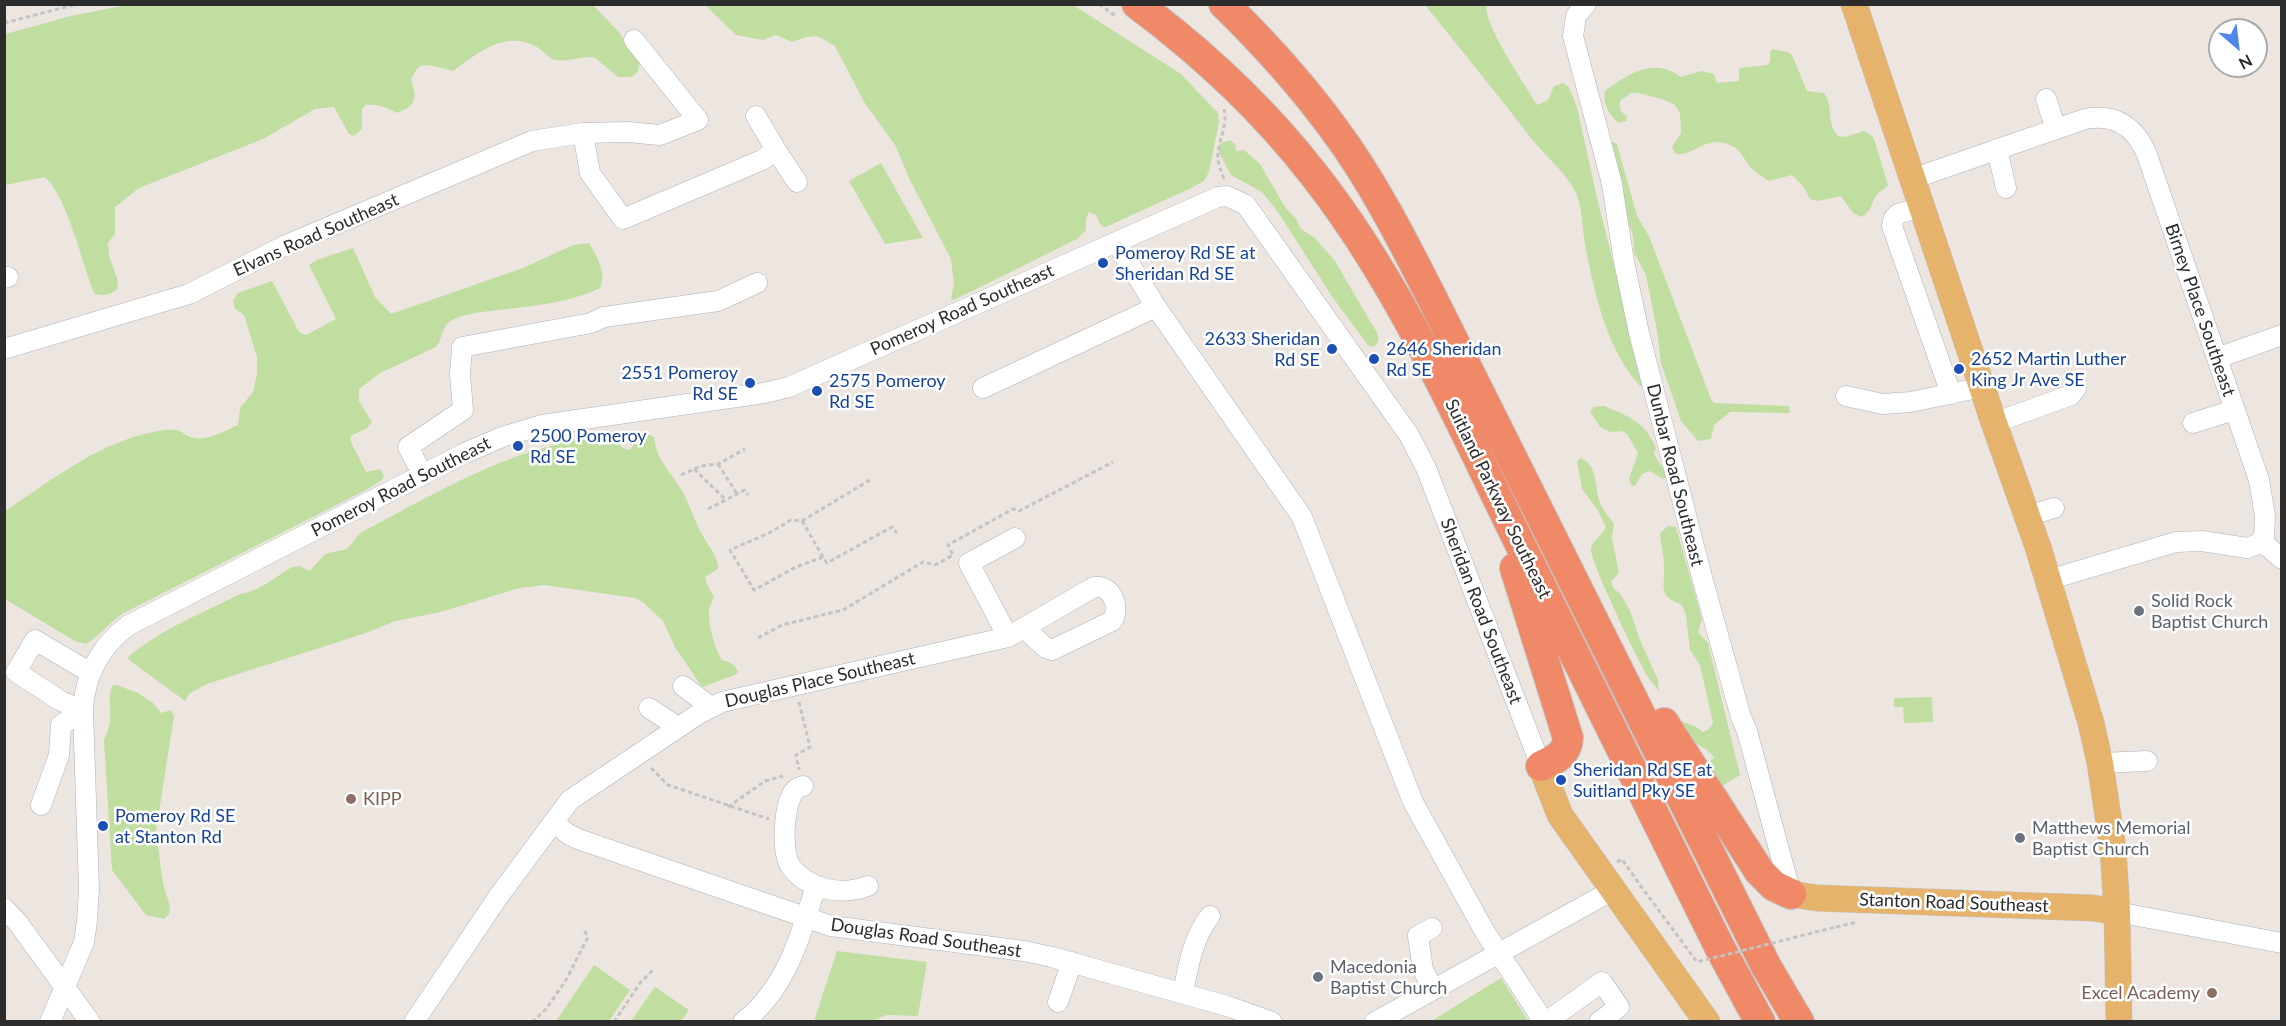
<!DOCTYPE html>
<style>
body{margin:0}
#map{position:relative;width:2286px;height:1026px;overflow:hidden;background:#ece5e0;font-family:Lato,sans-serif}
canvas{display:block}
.frame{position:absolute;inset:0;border:6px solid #2c2c2c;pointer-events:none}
.north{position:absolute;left:2208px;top:18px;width:60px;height:60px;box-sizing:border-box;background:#fff;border:2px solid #ababab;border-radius:50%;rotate:152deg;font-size:16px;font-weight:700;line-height:24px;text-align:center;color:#2c2c2c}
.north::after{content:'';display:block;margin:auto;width:21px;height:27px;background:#4f88ea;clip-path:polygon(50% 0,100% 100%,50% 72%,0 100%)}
</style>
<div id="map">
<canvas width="2286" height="1026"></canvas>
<div class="frame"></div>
<div class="north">N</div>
</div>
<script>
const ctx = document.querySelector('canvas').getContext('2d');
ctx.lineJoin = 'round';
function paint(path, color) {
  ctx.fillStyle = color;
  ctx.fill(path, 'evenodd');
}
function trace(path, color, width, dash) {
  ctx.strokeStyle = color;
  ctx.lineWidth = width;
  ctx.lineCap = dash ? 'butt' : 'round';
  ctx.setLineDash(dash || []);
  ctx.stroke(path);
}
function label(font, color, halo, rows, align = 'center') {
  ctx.font = font + ' Lato,sans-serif';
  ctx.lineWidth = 5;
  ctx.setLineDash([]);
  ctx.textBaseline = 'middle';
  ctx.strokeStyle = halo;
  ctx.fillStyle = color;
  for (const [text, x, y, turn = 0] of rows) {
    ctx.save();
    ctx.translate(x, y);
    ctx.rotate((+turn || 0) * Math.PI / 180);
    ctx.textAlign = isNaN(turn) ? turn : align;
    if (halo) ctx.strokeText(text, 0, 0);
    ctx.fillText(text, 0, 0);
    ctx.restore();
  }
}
paint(new Path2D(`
 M127,5h466l25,26 22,32 -2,8 -6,6h-14l-24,-20c-13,-1 -25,5 -38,3 -9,-2 -12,-9 -19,-13 -32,-18 -60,7 -84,24 -9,-2 -26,-9 -34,-4 -4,3 -6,9 -8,13 7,18 5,26 -14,33 -11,-6 -20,-9 -32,-8l-3,5v19l-8,7 -5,-2 -15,-27 -19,2 -52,30 -124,49 -24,19v27l-7,9 1,13 9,25 -1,8c-7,6 -12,7 -22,5l-3,-6c-11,-30 -25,-90 -47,-111l-40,8v-151l66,-18z
 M705,5h368l108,69 37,39 1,9 -10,50 -5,9 -13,7 -85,39 -5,-1 -5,-11 -7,-3 -3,7v11l-9,9 -123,61 -3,-1 3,-15 -3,-25 -41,-79 -15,-35 -31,-43 -29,-56 -18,-10 -10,1 -15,5 -16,-7 -13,5 -27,-5z
 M1425,5h61c-1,22 38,78 51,100l11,-5 6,-14 9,-3 6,4 8,20 20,91 47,187 -4,1c-35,-39 -47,-98 -56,-148 -2,-14 -2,-31 -8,-45 -11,-22 -31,-37 -46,-56 -34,-45 -70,-88 -105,-132z
 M1773,49l14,3 5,3 15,36 17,2c10,14 2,30 14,43l8,1 18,-6 8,5 3,6 13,43c-2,3 -5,4 -8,7 -10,8 -7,20 -19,25l-8,-4 -12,-17 -23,5 -8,-2 -7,-13 -11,-11 -23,6c-6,-4 -14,-9 -19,-14 -6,-8 -8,-16 -18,-21 -26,-14 -39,13 -57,7l-3,-6 9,-14 -1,-20 -5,-8 -13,-6 -24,-6h-7l-11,8v9l7,7 -1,4 -7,2c-10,-8 -17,-20 -14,-32 24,-18 49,-34 76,-14l20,-6 13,3 3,9 22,-2v-13l28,-3 3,-3v-10z
 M1230,140l5,4 1,7 8,-1 16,14 25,43 11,12 5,10 14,9 20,23 42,72c2,6 2,10 -4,14l-5,-2 -35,-47 -55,-86 -16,-20 -31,-17 -13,-25 3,-7z
 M1610,141l7,3 20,72 12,20 62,163 3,4 75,3 1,7 -60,-1 -16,13 -3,14 -13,2 -17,-20 -20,-58 -4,-33 -11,-55 -12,-22 -1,-18 -16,-41z
 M881,163l42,75 -38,6 -36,-63z
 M589,243c8,13 18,30 11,45 -31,15 -68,18 -101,22 -16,2 -37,3 -50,12 -7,6 -7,18 -13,25l-56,26 -21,16v12l13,21 -5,6 -16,8 -1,4 16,32 14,-3 4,6 -2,5 -16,10 -242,123c-15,9 -24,23 -38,31l-11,-3 -70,-42v-88c50,-33 99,-73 160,-81 18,-3 18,6 29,8 14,3 32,-8 44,-13l2,-17 13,-16 4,-18v-17l-13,-42 -9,-6 -2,-8 5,-8 34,-12 27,51 7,3 30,-16 -27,-54 8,-5 36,-12 22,49 16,17 132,-46 50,-23z
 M1604,406c25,10 42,17 52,42l-2,5c3,8 10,15 14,24l-5,2 -14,-8 -7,3 -7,12 -4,-1 -2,-6 9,-26 -11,-19 -6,-3 -11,1 -10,-5 -10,-16 4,-4z
 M647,434l7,3c2,22 16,34 27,52 9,15 13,32 22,47 5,10 16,21 15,33l-13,8 1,5 8,15c-2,5 -5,10 -5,14 -1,12 6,39 13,49 8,2 13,4 16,12l-3,3 -33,12 -27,-40 -12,-26 -19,-18 -9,-5 -91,-13 -25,3 -78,24 -46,9 -29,12 -159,51 -17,9 -5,8 -56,-41 -1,-3c33,-28 73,-43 110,-62 5,-2 9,-2 14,-4 14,-6 27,-16 40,-24l7,-1 11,5 15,-17 22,-5 13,-16c75,-39 148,-85 233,-95l7,7 15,-2 12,7 4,-1 8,-13z
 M1581,458c16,7 14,27 18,42 2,8 10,17 15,24l-2,14 7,35 -8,8 3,8 6,4 11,20 8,25 19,42 1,11c-3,-4 -6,-7 -9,-11 -9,-12 -61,-121 -59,-131 1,-9 11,-13 15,-22l-9,-18 -15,-20 -5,-28z
 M1668,526l8,1 26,92 -4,13 10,11 32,132 -23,14 -13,-24 10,-7c-7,-14 -31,-14 -32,-36l13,4 8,6 6,-3 4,-6 -13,-58 -10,-15 -4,-35 -4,-10c-25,-10 -17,-17 -18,-38 0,-11 -3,-22 -4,-34z
 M117,685l21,8 15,10 8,10 10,-3 3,6 -18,115 7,53 7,22 -1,8 -5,5 -18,-4 -34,-45 -8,-130c12,-23 2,-35 8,-54z
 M1932,697l1,25 -29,1 -1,-16h-9v-9z
 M837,951l90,11 -9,54 -31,-1 -15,6h-58z
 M594,965l36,25 -21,31h-53z
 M1501,978l27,43h-98l3,-1z
 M655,987l34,23 -8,11h-50z`), '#c1dea1');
const minor = new Path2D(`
 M1586,4l-10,12 -3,20 39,148 12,78 15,71 64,248 38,136 6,14 44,163
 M2046,99l10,30
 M756,116l20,34
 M583,133l7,40 33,46 139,-59 14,-10 21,32
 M1997,149l9,39
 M1912,179l173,-60c30,-6 51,8 62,36l112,325 6,36 -1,21 -6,7 -11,4 -45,-7 -26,1 -128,38
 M1922,207l-24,7 -4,4 -2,8 59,168
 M1116,242l40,65 146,210 111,285 72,130 59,90
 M4,278l4,-1
 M4,349l185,-55 95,-48 248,-105 51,-8 45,-1 32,3 38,-15 -64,-80
 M2217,358l65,-23
 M983,388l173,-81
 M1846,396l37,8 28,-2 71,-15
 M1994,423l77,-28 5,-7
 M2193,423l41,-13
 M423,475l-15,-28 55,-37 -3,-36 2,-27 129,-24 13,-6 114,-16 39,-18
 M2027,516l27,-8
 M2261,541l21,18
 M1008,637l-39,-74 46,-25
 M683,686l28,21
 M649,708l29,19
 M2100,763l47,-2
 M803,786c-3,1 -6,2 -8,4 -12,14 -14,63 -4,77 18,23 51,29 77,19
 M41,805l18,-50 2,-30 22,-14 -22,-10 -45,-29 19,-32 56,33
 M553,822l15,12 10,5 253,87 193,25 28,6 175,49 45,16
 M4,908l14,15 72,99
 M2117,912l165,31
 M1432,928l-14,8 5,34 10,19
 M1183,993c5,-26 10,-56 27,-77
 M1058,1002l14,-40
 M50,1022l34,-80 3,-21 2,-32 -6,-178c1,-35 18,-66 46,-86l336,-172 37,-16 40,-12 222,-32 25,-6 429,-190 9,-1 19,9 163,230 17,33 115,298
 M414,1022l84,-125 72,-97 130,-87 22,-11 286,-65 86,-50c18,-3 27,21 18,34l-60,29 -6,-2 -22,-20
 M743,1022c43,-32 59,-89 73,-137
 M1375,1022l238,-132
 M1546,1022l56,-40 17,25 -20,15`);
const major = new Path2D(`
 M1854,4l140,419 44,124 53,176 9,40 13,86 4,63 2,110
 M1541,766l19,49 147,207
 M1791,894l26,4 276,10 24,4`);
const highway = new Path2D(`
 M1137,4c67,50 127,106 178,172 87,111 143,243 205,368 67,135 133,270 200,404l40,74
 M1224,4c40,39 77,80 110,125 38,51 68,110 97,167l335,670 33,56
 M1515,568l53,170c-1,17 -14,22 -27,28
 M1664,723l95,148 15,15 17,8`);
trace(minor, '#acb0b7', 21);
trace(major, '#c4c4c4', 27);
trace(highway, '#c4c4c4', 32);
trace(new Path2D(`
 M1099,4l18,13
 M4,23l73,-19
 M1224,179c-3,-9 -7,-16 -6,-25 1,-16 10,-28 6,-45
 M718,464l19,30
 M694,469l31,30
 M681,475l20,-9 17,-2 27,-15
 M870,480l-68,41 -11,-1 -20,12 -41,18 24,40 42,-23 27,-10 4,6 65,-36 5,6
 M708,509l37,-19 3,5
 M802,521l21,36
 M758,638l24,-13 61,-15 80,-48 12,3 18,-10 -5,-10 65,-36 6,2 94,-49
 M799,702l11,45 -14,8 3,15
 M651,768l17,17 101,34
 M728,807l37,-26 18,-5
 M1617,862l5,-3 18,26
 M1836,927l21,-5
 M532,1022l14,-13 20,-29 22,-43 -5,-9
 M614,1022l26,-39 13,-13`), '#c4c4c4', 3, [4.5, 3]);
trace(minor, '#fff', 20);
trace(major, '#e5b36c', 26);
trace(highway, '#f08967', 30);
trace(new Path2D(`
 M1640,885l57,77 139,-35`), '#c4c4c4', 3, [4.5, 3]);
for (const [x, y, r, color] of [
 [1103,263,6,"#1a4fb4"],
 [1332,349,6,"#1a4fb4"],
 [1374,359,6,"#1a4fb4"],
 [1959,369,6,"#1a4fb4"],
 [750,383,6,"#1a4fb4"],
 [817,391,6,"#1a4fb4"],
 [518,446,6,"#1a4fb4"],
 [2139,611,6,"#6b7280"],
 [1561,780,6,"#1a4fb4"],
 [351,799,6,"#8d6e63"],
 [103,826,6,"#1a4fb4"],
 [2020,838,6,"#6b7280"],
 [1318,977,6,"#6b7280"],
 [2212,993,6,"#8d6e63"]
]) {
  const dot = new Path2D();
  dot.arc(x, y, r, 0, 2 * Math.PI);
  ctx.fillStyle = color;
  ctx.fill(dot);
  trace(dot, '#fff', 2);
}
label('18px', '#2c2c2c', '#fff', [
 ["Elvans Road Southeast",316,235,-24],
 ["Pomeroy Road Southeast",962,310,-24],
 ["Birney Place Southeast",2200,310,71],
 ["Dunbar Road Southeast",1675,475,76],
 ["Pomeroy Road Southeast",401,487,-27],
 ["Suitland Parkway Southeast",1498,499,64],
 ["Sheridan Road Southeast",1481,611,69],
 ["Douglas Place Southeast",820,680,-13],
 ["Stanton Road Southeast",1954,903,2],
 ["Douglas Road Southeast",926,938,8]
]);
label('18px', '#164399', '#fff', [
 ["Pomeroy Rd SE at",1115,253],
 ["Sheridan Rd SE",1115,274],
 ["2633 Sheridan",1320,339,"right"],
 ["Rd SE",1320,360,"right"],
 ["2646 Sheridan",1386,349],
 ["Rd SE",1386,370],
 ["2652 Martin Luther",1971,359],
 ["King Jr Ave SE",1971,380],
 ["2551 Pomeroy",738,373,"right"],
 ["Rd SE",738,394,"right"],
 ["2575 Pomeroy",829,381],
 ["Rd SE",829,402],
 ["2500 Pomeroy",530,436],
 ["Rd SE",530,457],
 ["Sheridan Rd SE at",1573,770],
 ["Suitland Pky SE",1573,791],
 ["Pomeroy Rd SE",115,816],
 ["at Stanton Rd",115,837]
], 'left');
label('18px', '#5b616d', '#fff', [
 ["Solid Rock",2151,601],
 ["Baptist Church",2151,622],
 ["Matthews Memorial",2032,828],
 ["Baptist Church",2032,849],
 ["Macedonia",1330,967],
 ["Baptist Church",1330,988]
], 'left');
label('18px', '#785e54', '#fff', [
 ["KIPP",363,799],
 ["Excel Academy",2200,993,"right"]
], 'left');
</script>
